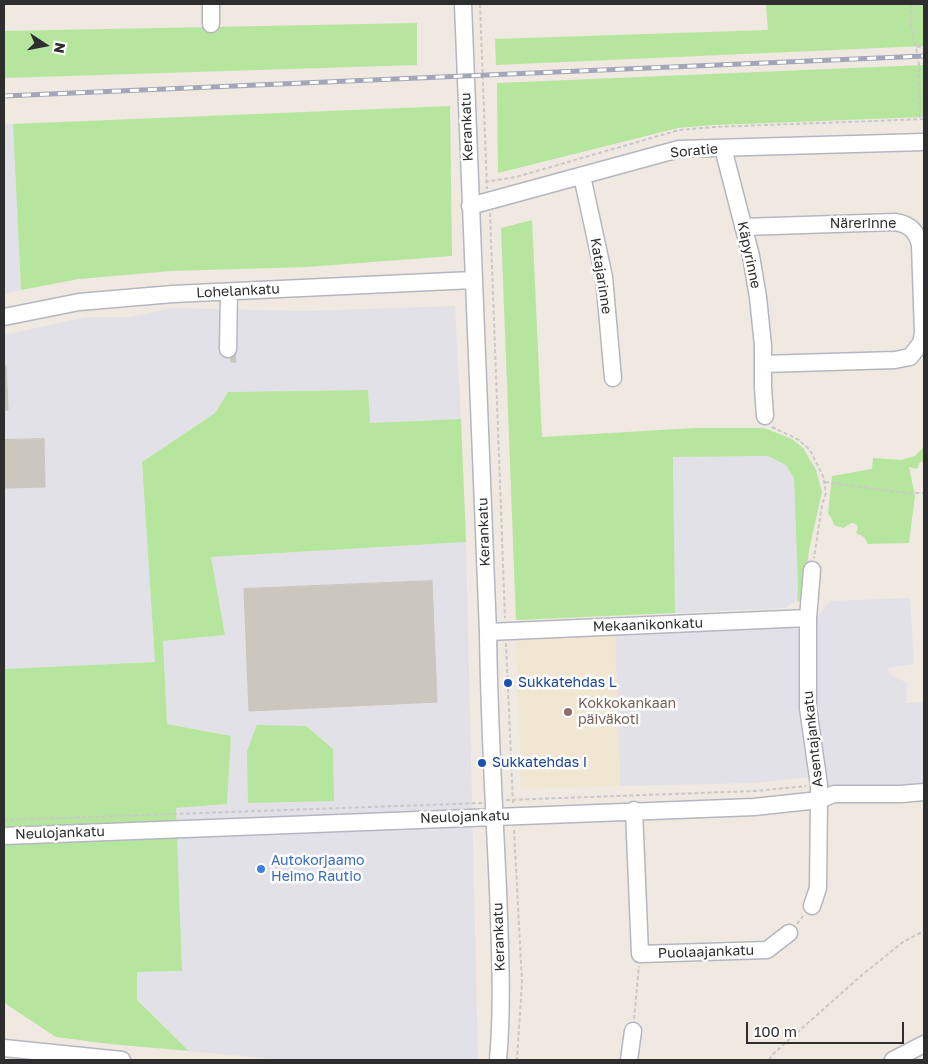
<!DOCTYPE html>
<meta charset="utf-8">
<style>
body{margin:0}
#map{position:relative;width:928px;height:1064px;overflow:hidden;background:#efe9e1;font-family:"Golos Text",sans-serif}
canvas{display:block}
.frame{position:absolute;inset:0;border:5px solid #2e2e2e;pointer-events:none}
.north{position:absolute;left:20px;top:20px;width:50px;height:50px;-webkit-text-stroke:4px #fff;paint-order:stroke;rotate:101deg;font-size:14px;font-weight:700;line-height:20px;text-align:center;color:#2e2e2e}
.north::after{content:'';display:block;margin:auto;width:18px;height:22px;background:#2e2e2e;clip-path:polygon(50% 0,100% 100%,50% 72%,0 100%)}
.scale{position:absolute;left:746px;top:1022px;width:158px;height:22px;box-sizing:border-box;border:2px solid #2e2e2e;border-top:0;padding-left:6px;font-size:15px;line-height:18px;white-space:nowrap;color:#2e2e2e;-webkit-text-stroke:4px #fff;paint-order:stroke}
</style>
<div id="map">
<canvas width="928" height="1064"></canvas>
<div class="frame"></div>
<div class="north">N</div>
<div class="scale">100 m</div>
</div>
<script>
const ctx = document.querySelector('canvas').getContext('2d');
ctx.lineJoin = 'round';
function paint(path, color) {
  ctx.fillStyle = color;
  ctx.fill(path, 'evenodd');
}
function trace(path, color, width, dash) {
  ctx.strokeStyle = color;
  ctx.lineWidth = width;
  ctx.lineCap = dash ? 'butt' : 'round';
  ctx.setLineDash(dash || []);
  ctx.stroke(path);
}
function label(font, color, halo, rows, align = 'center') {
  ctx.font = font + ' "Golos Text",sans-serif';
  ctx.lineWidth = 5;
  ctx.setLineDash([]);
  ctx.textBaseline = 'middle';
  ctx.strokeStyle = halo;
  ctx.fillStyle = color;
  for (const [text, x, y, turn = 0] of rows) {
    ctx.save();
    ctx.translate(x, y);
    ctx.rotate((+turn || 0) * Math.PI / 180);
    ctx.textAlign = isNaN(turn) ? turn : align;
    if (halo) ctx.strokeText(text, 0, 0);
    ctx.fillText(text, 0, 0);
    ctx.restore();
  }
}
paint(new Path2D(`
 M4,124h9l8,166 -17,4z
 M455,306l6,113 -92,4 -1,-33 -140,2 -13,21 -73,49 13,200 -151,7v-334l82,-18h44l42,-9 133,3z
 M768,456l18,9 8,13 4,109 -1,12 -11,9 -111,5 -2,-156z
 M466,542l12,518h-195l-94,-9 -52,-51v-28l45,-1 -6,-163 51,-4 4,-68 -64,-12 -4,-83 62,-6 -14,-78z
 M910,598l4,66 -26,4 1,6 18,9 -1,20 18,-1v85l-104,3 -1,-14 -64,7 -135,3 -5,-151 196,-11 19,-23z`), '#e3e1e8');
paint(new Path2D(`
 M615,635l5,151 -99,3 -5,-151z`), '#f0e6d1');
paint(new Path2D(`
 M766,4h158v42l-428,19 -1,-26 273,-9z
 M417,23v42l-413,13v-47z
 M924,65v52l-210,8 -36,3 -180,45 -1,-90z
 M450,106l2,150 -146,11 -135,4 -92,8 -58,11 -8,-166z
 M532,220l10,217 153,-9h69l28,11 11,9 13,22 6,22 -13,58 -6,50 -4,2 -2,-3 1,-12 -4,-109 -8,-13 -18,-9 -95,1 2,156 -159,7 -15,-392z
 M368,390l2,33 91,-4 5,123 -255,15 14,78 -62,6 4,83 64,12 -4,68 -51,4 6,163 -45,1v28l52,51 -79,-7 -54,-7 -50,-33 -2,-5v-330l151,-7 -13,-200 73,-49 13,-21z
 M924,446v16h-4l-3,7 -8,-2 6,29 -6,47 -41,1 -4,-7 -8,-4 2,-5 -2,-4 -5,-1 -8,5 -9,-3 -3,-8 -3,-3 4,-38 40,-7 1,-11 28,2 14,-4z
 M257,725l49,1 27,23 1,52 -86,2 -1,-52z`), '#b6e59e');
const building = new Path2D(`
 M235,353l1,9h-5l-1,-8z
 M4,366h2l2,44h-4z
 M44,439l1,48 -41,1v-48z
 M432,581l5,121 -188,9 -5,-122z`);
paint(building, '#cbc7bf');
trace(building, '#cbc5ba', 1);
const minor = new Path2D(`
 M211,4v20
 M463,4l25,628c1,86 6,172 10,258 2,57 5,114 0,170
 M723,148l28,108 7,41 5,49v41l2,29
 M582,176l22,101 9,101
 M470,206l209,-57 245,-7
 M743,227l152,-5c14,2 22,9 25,23l3,88 -2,10 -11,14 -15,3 -132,4
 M4,317l75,-15 94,-8 300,-14
 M228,349l1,-57
 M488,632l320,-14
 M634,810l6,144 127,-4 22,-17
 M4,836l750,-29 65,-7 15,-6h67l23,-2
 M812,906l6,-18 1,-88v-15l-11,-77v-90l4,-48
 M4,1048l118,12
 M629,1060l4,-29
 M893,1060l31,-16`);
trace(minor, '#b4b7c1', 19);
trace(new Path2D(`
 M480,4l7,185
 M912,4l-1,23 5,20 3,18 1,53
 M917,47l7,-1
 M485,182l31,-5 163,-47 35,-3 210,-8
 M490,213l15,405
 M772,427l27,13 11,10 13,26 3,17 -4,12 -8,53
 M825,482l81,11h18
 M506,643l7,160
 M506,800l249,-9 51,-5
 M4,820l478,-17
 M514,830l8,152 -5,78
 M797,924l6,-8
 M634,1019l5,-53
 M769,1060l4,-6 89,-79 41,-33 21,-11`), '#c9c9c9', 2, [4, 2.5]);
trace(minor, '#fff', 16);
const rail = new Path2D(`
 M4,96l920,-40`);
trace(rail, '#a3a6b8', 5);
trace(rail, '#fff', 3, [9]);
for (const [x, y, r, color] of [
 [508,683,5,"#1a4fb4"],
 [568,712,5,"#8d6e63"],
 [482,763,5,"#1a4fb4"],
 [261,869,5,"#3f7fe0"]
]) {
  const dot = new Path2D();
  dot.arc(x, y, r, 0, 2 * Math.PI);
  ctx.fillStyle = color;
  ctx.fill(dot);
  trace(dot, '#fff', 2);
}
label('14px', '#2e2e2e', '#fff', [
 ["Kerankatu",467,127,-92],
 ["Soratie",694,151,-5],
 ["Närerinne",863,224],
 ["Käpyrinne",749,255,78],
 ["Katajarinne",601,276,81],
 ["Lohelankatu",238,291,-3],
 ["Kerankatu",484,532,-92],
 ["Mekaanikonkatu",648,625,-2],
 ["Asentajankatu",813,739,-96],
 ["Neulojankatu",465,817,-2],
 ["Neulojankatu",60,833,-2],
 ["Kerankatu",499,937,-92],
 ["Puolaajankatu",706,952,-2]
]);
label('14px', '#164399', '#fff', [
 ["Sukkatehdas L",518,683],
 ["Sukkatehdas I",492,763]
], 'left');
label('14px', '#785e54', '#fff', [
 ["Kokkokankaan",578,704],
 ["päiväkoti",578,720]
], 'left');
label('14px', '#366cbe', '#fff', [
 ["Autokorjaamo",271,861],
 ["Heimo Rautio",271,877]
], 'left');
</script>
